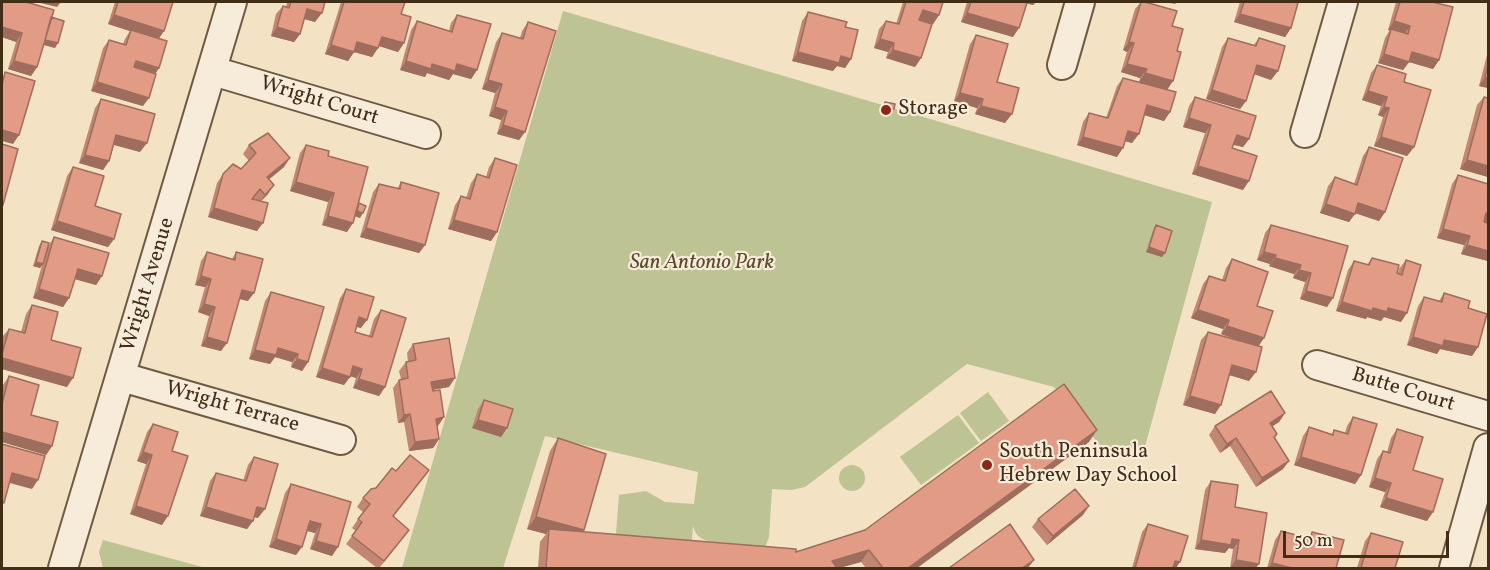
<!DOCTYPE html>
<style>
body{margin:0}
#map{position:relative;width:1490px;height:570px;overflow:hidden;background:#f3e2c4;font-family:Vollkorn,serif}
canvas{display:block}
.frame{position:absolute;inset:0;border:3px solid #422d16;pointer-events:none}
.scale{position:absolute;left:1283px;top:531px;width:166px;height:27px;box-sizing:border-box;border:3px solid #422d16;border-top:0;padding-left:8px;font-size:18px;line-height:21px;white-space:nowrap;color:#422d16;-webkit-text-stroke:4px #f7ecd9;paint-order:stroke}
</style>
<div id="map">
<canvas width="1490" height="570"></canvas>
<div class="frame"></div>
<div class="scale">50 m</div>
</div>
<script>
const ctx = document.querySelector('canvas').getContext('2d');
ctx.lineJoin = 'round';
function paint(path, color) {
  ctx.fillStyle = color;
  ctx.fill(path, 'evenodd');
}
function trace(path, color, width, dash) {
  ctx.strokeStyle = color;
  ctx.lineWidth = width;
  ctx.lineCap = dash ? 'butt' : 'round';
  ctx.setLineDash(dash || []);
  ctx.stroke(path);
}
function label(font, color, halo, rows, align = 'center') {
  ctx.font = font + ' Vollkorn,serif';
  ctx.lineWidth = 4.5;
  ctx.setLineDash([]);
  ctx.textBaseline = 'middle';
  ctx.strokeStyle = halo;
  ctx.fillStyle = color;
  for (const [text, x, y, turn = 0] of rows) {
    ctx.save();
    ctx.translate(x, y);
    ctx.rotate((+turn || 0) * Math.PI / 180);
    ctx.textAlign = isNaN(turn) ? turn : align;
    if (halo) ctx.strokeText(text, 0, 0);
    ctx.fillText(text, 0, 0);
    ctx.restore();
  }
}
paint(new Path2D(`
 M563,11l649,191 -70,255 -42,-11 -46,-59 -87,-23 -162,123 -14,3 -19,-1 -3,48 -4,11c-12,1 -17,-2 -28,-4 -14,-4 -40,4 -44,-19l-2,28 -76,-6 4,-52 27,-4 19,11 29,2 4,-32 -153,-36 -42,132h-101z
 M988,392l21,29 -28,20 -21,-28z
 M958,415l21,28 -58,42 -21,-28z
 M839 478a13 13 0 1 1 26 0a13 13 0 1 1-26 0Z
 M103,540l103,28h-103l-4,-16z`), '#bdc393');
const minor = new Path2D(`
 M1062,65l18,-63
 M213,71l213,63
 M1305,133l38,-131
 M1317,365l171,51
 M122,377l219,63
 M63,568l169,-566
 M1454,568l34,-120`);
trace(minor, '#6e5a42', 32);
trace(minor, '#f7ecd9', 28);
paint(new Path2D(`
 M2,2l49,15 4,31 -11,-3 -7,22 -6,9 -23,-7 8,-27 -14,-5z
 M115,2h58l-14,36v30l-4,6 -12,32 -52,-15 12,-43 6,-8 14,4 2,-5 5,-8 -22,-7z
 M287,2h38l-10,20 -11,-3 -4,15 -6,8 -23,-6 5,-22 7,-8 3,1z
 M341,2h64l-4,12 3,29 -6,9 -19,-6 -7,11 -18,-5 -6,9 -23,-7z
 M903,2h40l-4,13 -6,9 -13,-4 1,38 -6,9 -29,-9 2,-6 -14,-4 5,-19 7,-8 10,3z
 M967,2h69l-3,3 -7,-2 -13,34 -52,-15z
 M1141,2l31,24 -5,64 3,22 -6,9 -20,-6 -12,28 -7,-2 -8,16 -40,-12 6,-23 6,-9 17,5 11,-32 6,-8 16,4 1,-4 -19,-6 6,-20 -4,-2 12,-41z
 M1240,2h54l-3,26 -6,9 -51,-15z
 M1396,2h36l7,58 -6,9 -24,-7 -6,8 -25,-7 7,-25 5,-8h-2z
 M808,12l37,15 6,32 -6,9 -8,-2 -4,5 -41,-10 10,-40z
 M457,15l20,55 -6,9 -18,-5 -4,6 -22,-7 -2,4 -25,-7 11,-40 6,-9 32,10 2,-8z
 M528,22l-3,110 -6,8 -22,-6 4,-14 -12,-4 6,-23 -13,-4 14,-47 6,-9 18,5 2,-7z
 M976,35l21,47 8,41 -30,-9 2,-6 -23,-7 16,-57z
 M1228,38l25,8 6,-8 12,42 -17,-6 -8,27 -6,8 -34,-10 16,-52z
 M1488,51v37l-9,-2z
 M1377,65l27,17 10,65 -7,9 -33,-10 9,-29 -5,-2 3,-9 -19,-6 9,-27z
 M1195,97l54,42 -6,8 -9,-2 -2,3 11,42 -51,-16 13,-41 -22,-6 6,-21z
 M1484,97l4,1v79l-28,-8 17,-64z
 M101,99l39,53 -26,-8 -5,17 -6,9 -24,-7 16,-55z
 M249,145l35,22 -15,12 -1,15 -7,7 -4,30 -49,-14 9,-34 6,-9 18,-5 8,-8 -6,-7z
 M306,145l22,11 29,50 2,-3 1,15 -5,-2 -8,16 -25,-7 6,-23 -38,-11 10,-38z
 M1369,147l16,65 -6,9 -24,-8 -6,9 -29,-9 8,-27 7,-9 19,7 9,-28z
 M495,158l2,74 -6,9 -43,-12 7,-24 6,-9 5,2 5,-15 6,-9 9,3 3,-10z
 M73,167l41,72 -6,8 -57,-17 16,-54z
 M1458,175l30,9v77l-27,-7 3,-9 -27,-7 15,-54z
 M401,182l24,63 -6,8 -59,-16 13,-45 6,-8 18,5z
 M1156,225l6,32 -16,-5 7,-22z
 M1271,225l77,21 -21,61 -27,-8 5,-17 -12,-4 1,-4 -25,-8 1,-2 -13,-4 8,-27z
 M54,237l48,39 -6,9 -21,-6 -6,19 -6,9 -30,-9 9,-33 -2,3 -7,-2 6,-20 3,-5 7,4z
 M207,252l25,7 4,-7 12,49 -9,-2 -18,52 -20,-5 8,-30 -11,-4 7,-25 -10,-2 6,-24z
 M1372,258l26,16 1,-5 7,-9 -5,62 -17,-5 -3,4 -14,-4 -1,2 -30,-8 12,-41 6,-9 13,4z
 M1232,259l25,47 1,40 -9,35 -20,-6 -14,39 -32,-9 18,-65 7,-8 29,8 -16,-6 2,-5 -32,-11 12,-34 6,-8 13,4 4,-12z
 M346,289l15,39 -4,-1 -2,5 14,4 5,-17 7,-9 4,77 -6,9 -26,-8 3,-10 -6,-2 -6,9 -28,-8 24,-79z
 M271,292l37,70 -6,9 -11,-4 1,-5 -17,-5 -5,7 -21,-5 16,-58z
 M1444,293l24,15 10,39 -6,9 -32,-7 -3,5 -30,-9 11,-39 6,-9 15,4z
 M32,305l19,35 16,47 -65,-18v-32l7,-8 12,3 5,-18z
 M413,344l36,43 -17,3 12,27 -7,9 2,13 -6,9 -24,3 -5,-29 -6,1 -5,-35 6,-8 2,-1 -2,-8 7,-9h2l-1,-9z
 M9,376l22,39 21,31 -6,9 -44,-13v-52l1,-5z
 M484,400l23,28 -6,9 -29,-9 6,-19z
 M1285,413l-6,9 -7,4 5,8 -2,4 8,31 -27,18 -26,-41 -10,7 -11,-18 6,-9z
 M1353,417l8,58 -6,9 -61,-19 9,-29 6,-9 23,7 2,-4 11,3 2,-7z
 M153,424l19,27 -10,74 -32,-11 16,-50 -9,-3 10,-29z
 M1397,429l16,41 14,51 -47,-14 5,-15 -16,-5 8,-28 6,-8 4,1 4,-14z
 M558,438l26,92 -1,2 213,20 69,-22 224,-88 -172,126h-51l-5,-6 -22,6h-301l2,-26 6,-8 -19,-5 23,-78z
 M254,457l4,61 -4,-1 -1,4 -6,8 -47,-13 10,-35 6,-8 27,8 5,-16z
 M429,470l-36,47 10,21 -24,30h-2l-31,-24 10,-13 -4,-3 11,-16 -6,-5 6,-9 33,-27z
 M1211,481l24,26 21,61h-26l3,-19 -4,-1 -4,5 -30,-4 10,-59z
 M291,484l60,18 -19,54 -22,-7 5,-16 -8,-2 -11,24 -27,-8 16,-54z
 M1083,515l-36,30 -15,-18 6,-8z
 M1148,524l28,44h-44l10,-36z
 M1281,531l27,7 4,-6 24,36h-69l8,-28z
 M1371,533l24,35h-38l8,-27z`), '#c28672');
paint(new Path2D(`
 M36,2h25l-4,5z
 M1020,2h16l-3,3z
 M1165,2h12l-2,2z
 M307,9l15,4 -7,9 -14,-4z
 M923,10l16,5 -6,9 -17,-5z
 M967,13l52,15 -6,9 -52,-15z
 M1240,14l51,14 -6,9 -51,-15z
 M114,15l50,16 -6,9 -50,-16z
 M1394,21l16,5 -6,8 -16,-4z
 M2,27l20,6 -6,9 -14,-5z
 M277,27l23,7 -6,8 -23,-6z
 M382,37l22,6 -6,9 -22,-7z
 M880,39l14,4 -6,9 -14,-4z
 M44,40l14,3 -3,5 -14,-4z
 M357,42l21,6 -6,9 -18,-5 -6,9 -23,-7 6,-9z
 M1129,42l5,1 -7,9 -4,-2z
 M893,50l28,8 -6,9 -29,-9z
 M798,52l43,4 10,3 -6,9 -8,-2 -4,5 -41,-10z
 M1412,52l27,8 -6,9 -24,-7 -6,8 -25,-7 6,-9z
 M14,61l23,6 -6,9 -23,-7z
 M136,61l23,7 -6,9 -23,-7z
 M406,61l26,3h25l20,6 -6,9 -18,-5 -4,6 -22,-7 -2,4 -25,-7z
 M1127,64l20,5 -7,9 -19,-6z
 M1257,65l21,6 -7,9 -20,-7z
 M1145,73l28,8 -6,9 -28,-8z
 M1485,77l3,1v10l-9,-2z
 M488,80l14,4 -7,9 -13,-4z
 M97,82l52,16 -6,8 -52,-15z
 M1212,90l34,11 -6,8 -34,-10z
 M1368,91l19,6 -6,9 -19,-6z
 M960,93l23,6 -6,9 -23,-7z
 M1147,105l23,7 -6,9 -23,-7z
 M884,106l10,3 -4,4 -9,-3z
 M981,106l31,8 -7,9 -30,-9z
 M495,107l12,4 -6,9 -12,-4z
 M1384,107l5,1 -6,9 -5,-2z
 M1189,118l22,7 -6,8 -22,-6z
 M503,125l22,7 -6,8 -22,-6z
 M2,130l17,5 -6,9 -11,-3z
 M1128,131l11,3 -7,9 -11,-3z
 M116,135l31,8 -7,9 -30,-8z
 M1237,135l12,4 -6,8 -13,-3z
 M1083,137l40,11 -6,9 -40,-12z
 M1381,137l33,10 -7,9 -33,-10z
 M85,155l24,6 -6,9 -24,-7z
 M290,158l-6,9 -23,19 6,-9z
 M1467,160l21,6v11l-28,-8z
 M1198,166l51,15 -6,9 -51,-16z
 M296,182l38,11 -6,9 -38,-11z
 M274,185l-6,9 -9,9 6,-8z
 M1358,203l27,9 -6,9 -27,-9z
 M1326,204l29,10 -6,8 -29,-9z
 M214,208l49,15 -6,8 -49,-14z
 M357,211l6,2 -3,5 -6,-2z
 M1486,213h2v11l-8,-2z
 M328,216l25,7 -6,9 -25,-7z
 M454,220l43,12 -6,9 -43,-12z
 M57,221l57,18 -6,8 -57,-17z
 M366,228l59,17 -6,8 -59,-16z
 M1443,229l27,7 -6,9 -27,-7z
 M1467,245l21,6v10l-27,-7z
 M1149,247l16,6 -3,4 -16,-5z
 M1264,252l12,3 -6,9 -13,-4z
 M1275,258l26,7 -7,9 -25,-8z
 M36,262l7,2 -3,4 -7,-2z
 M78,269l24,7 -6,9 -25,-7z
 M1299,270l12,3 -6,9 -12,-4z
 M201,276l10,3 -6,8 -10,-2z
 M39,289l30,9 -6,9 -30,-9z
 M242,290l12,3 -6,8 -12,-3z
 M1306,291l27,7 -6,9 -27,-8z
 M1342,302l31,6h15l19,5 -6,9 -17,-5 -3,4 -14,-4 -1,2 -30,-8z
 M204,304l11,3 -6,9 -11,-4z
 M1198,310l31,10 -6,9 -32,-11z
 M359,317l8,3 -6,8 -8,-2z
 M1227,326l37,12 -6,9 -37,-13z
 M207,337l20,6 -6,8 -20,-5z
 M1413,337l31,3 34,7 -6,9 -32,-7 -3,5 -30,-9z
 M278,348l20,6 -6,8 -17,-5 -5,7 -21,-5 6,-9z
 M2,358l71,20 -6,9 -65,-18z
 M297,359l11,3 -6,9 -11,-4z
 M1232,365l24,7 -7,9 -23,-7z
 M353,366l9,3 -6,9 -9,-3z
 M322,368l28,9 -6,8 -28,-8z
 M455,378l-6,9 -24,4 6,-9z
 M359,379l26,8 -6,9 -26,-8z
 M1190,396l31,9 -6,9 -32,-9z
 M1285,413l-6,9 -15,10 6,-9z
 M410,414l-6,8 -6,1 6,-8z
 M444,417l-6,9 -8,2 6,-9z
 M478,420l29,8 -6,9 -29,-9z
 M1097,430l-8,12 -172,126h-9z
 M2,432l50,14 -6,9 -44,-13z
 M1236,438l-6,8 -10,7 7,-9z
 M439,439l-6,9 -24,3 6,-9z
 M143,452l9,3 -6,9 -9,-3z
 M1301,457l60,18 -6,9 -61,-19z
 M1289,461l-6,8 -27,18 6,-9z
 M12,473l26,7 -6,9 -26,-7z
 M1375,478l16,5 -6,9 -16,-5z
 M1386,498l47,14 -6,9 -47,-14z
 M136,506l32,10 -6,9 -32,-11z
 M1089,506l-6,9 -36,30 6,-9z
 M206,507l47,14 -6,8 -47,-13z
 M257,507l8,2 -7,9 -7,-2z
 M536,517l48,13 -9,13 -26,-14 -3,5 -19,-5z
 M310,521l11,3 -6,9 -11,-3z
 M409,530l-6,8 -24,30 5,-7z
 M276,539l26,8 -6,8 -27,-8z
 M1232,539l7,1 -6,9 -4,-1 -4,5 -30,-4 6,-9z
 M316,541l22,6 -6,9 -22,-7z
 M869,550l-8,12 -22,6h-13l6,-7z
 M1034,560l-6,8h-6z
 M1236,560l23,4 -3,4h-26z
 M1175,561l5,1 -4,6h-7z
 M1272,563l20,5h-24z`), '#9e6d5d');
const building = new Path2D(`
 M2,2h24l28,8 -17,57 -23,-6 8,-28 -20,-6z
 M118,2h55l-9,29 -50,-16z
 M291,2h34l-3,11 -15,-4 -7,25 -23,-7 6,-21 6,2z
 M344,2h61l-4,12 10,3 -7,26 -22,-6 -4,11 -21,-6 -3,10 -23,-7z
 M906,2h37l-4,13 -16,-5 -4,10 13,4 -11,34 -28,-8 1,-7 -14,-4 6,-18 13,3z
 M971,2h52l4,1 -8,25 -52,-15z
 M1141,2h4l32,9 -5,15 11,3 -6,22 4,1 -8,29 -28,-8 2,-4 -20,-5 7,-21 -5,-1z
 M1244,2h50l4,1 -7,25 -51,-14z
 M1400,2h32l21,5 -14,53 -27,-8 -3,10 -25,-8 7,-25 17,5 2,-8 -16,-5z
 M808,12l39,10 -2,5 13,3 -7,29 -10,-3 -2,7 -41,-11z
 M457,15l34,9 -14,46 -20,-6 -2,7 -23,-7 -1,5 -25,-8 11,-40 35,11z
 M51,17l13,4 -6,22 -13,-3z
 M528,22l28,9 -31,101 -22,-7 4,-14 -12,-4 7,-23 -14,-4 14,-47 21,6z
 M131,30l36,11 -8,27 -23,-7 -2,6 22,7 -7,24 -52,-16 12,-42 17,5z
 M976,35l32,9 -11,38 22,6 -7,26 -31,-8 2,-7 -23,-6z
 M1228,38l28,8 3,-8 26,8 -7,25 -21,-6 -11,36 -34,-11z
 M1377,65l29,9 -2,8 27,8 -17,57 -33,-10 8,-29 -5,-1 3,-10 -19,-6z
 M1488,65v13l-3,-1z
 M5,72l30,9 -16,54 -17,-5v-45z
 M1123,78l53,14 -6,20 -23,-7 -8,29 -11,-3 -5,17 -40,-11 6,-24 19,5z
 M1195,97l61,19 -7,23 -12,-4 -5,13 25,8 -8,25 -51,-15 13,-41 -22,-7z
 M1484,97l4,1v68l-21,-6z
 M101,99l54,15 -8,29 -31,-8 -7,26 -24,-6z
 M885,102l10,2 -1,5 -10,-3z
 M268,133l22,25 -23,19 7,8 -9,10 -5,-6 -8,10 16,4 -5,20 -49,-15 9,-34 10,-10 8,5 15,-16 -7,-8z
 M2,144l16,5 -15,56 -1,-1z
 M306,145l23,6 -1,5 40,11 -15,56 -25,-7 6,-23 -38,-11z
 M1369,147l34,11 -18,54 -27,-9 -3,11 -29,-10 9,-27 22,8z
 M495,158l22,7 -20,67 -43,-12 7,-24 9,3 7,-25 12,4z
 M73,167l31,9 -9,30 26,8 -7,25 -57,-18z
 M1458,175l30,9v29h-2l-2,9 4,1v28l-21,-6 3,-9 -27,-7z
 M401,182l38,11 -14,52 -59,-17 13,-44 21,5z
 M359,203l7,3 -3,7 -6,-2z
 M1156,225l16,6 -7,22 -16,-6z
 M1271,225l77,21 -15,52 -27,-7 5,-18 -12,-3 2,-5 -26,-7 1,-3 -12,-3z
 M54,237l55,16 -7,23 -24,-7 -9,29 -30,-9z
 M42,241l7,2 -6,21 -7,-2z
 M207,252l28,8 1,-8 27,7 -9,34 -12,-3 -15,53 -20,-6 8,-30 -11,-3 7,-25 -10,-3z
 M1372,258l27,7 -2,8 5,2 4,-15 15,5 -14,48 -19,-5 -1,4 -14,-4 -1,3 -30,-9 12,-41 15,4z
 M1232,259l36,13 -11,34 16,5 -9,27 -37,-12 2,-6 -31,-10 11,-34 16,5z
 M346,289l28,8 -7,23 -8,-3 -4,15 17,5 9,-27 25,8 -21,69 -26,-8 3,-10 -9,-3 -3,11 -28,-9z
 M271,292l53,15 -16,55 -11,-3 1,-5 -20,-6 -2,7 -21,-5z
 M1444,293l26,8 -2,7 19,6 -9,33 -34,-7 -1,6 -30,-9 11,-40 18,5z
 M32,305l26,7 -7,28 30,8 -8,30 -71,-20v-4l7,-25 16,4z
 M1208,332l54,15 -6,25 -24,-7 -11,40 -31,-9z
 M449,338l6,40 -24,4 2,9 7,-1 4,27 -8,2 3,20 -24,3 -5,-28 -6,1 -5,-35 9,-2 -2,-16 10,-2 -3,-16z
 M9,376l30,9 -8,30 27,7 -6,24 -50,-14v-28z
 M1064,384l33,46 -189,138h-25l-14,-18 -37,11 5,7h-291l3,-39 247,20v3l69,-22z
 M1271,391l14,22 -15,10 7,11 -3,3 15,24 -27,17 -26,-40 -9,6 -12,-18z
 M484,400l29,9 -6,19 -29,-8z
 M1353,417l24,7 -16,51 -60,-18 8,-30 24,8 1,-5 14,4z
 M153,424l25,8 -6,19 16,5 -20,60 -32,-10 16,-51 -9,-3z
 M1397,429l26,8 -10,33 30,9 -10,33 -47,-14 5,-15 -16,-5 8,-27 7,2z
 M558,438l48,16 -22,76 -48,-13z
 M2,444l43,12 -7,24 -26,-7 -8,30 -2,-1z
 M410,455l19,15 -36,46 16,14 -25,31 -32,-25 10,-14 -4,-3 12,-15 -7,-6 8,-9 5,-1 16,-20 4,3z
 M254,457l24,7 -13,45 -8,-2 -4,14 -47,-14 10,-34 30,8z
 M1211,481l27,4 -3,22 32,6 -8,51 -23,-4 3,-20 -7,-1 -1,6 -30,-5z
 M291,484l60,18 -13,45 -22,-6 5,-17 -11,-3 -8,26 -26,-8z
 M1075,489l14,17 -36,30 -15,-17z
 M1010,524l24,36 -12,8h-73z
 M1148,524l40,12 -8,26 -5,-1 -2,7h-38z
 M1281,531l30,8 1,-7 32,8 -8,28h-44l-20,-5z
 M1371,533l32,9 -8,26h-34z`);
paint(building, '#e29c85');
trace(building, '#9e6d5d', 1.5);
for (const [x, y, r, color] of [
 [886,110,6,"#8f2418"],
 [987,465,6,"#8f2418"]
]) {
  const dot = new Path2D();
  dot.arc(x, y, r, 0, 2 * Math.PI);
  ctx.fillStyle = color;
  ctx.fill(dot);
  trace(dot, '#f7ecd9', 2);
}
label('21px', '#422d16', '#f7ecd9', [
 ["Wright Court",319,102,17],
 ["Wright Avenue",149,285,-73],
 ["Butte Court",1403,391,17],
 ["Wright Terrace",232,408,16]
]);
label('21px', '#422d16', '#f7ecd9', [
 ["Storage",898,110],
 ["South Peninsula",999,453],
 ["Hebrew Day School",999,477]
], 'left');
label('italic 21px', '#5b4b2f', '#f7ecd9', [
 ["San Antonio Park",702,264]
]);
</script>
